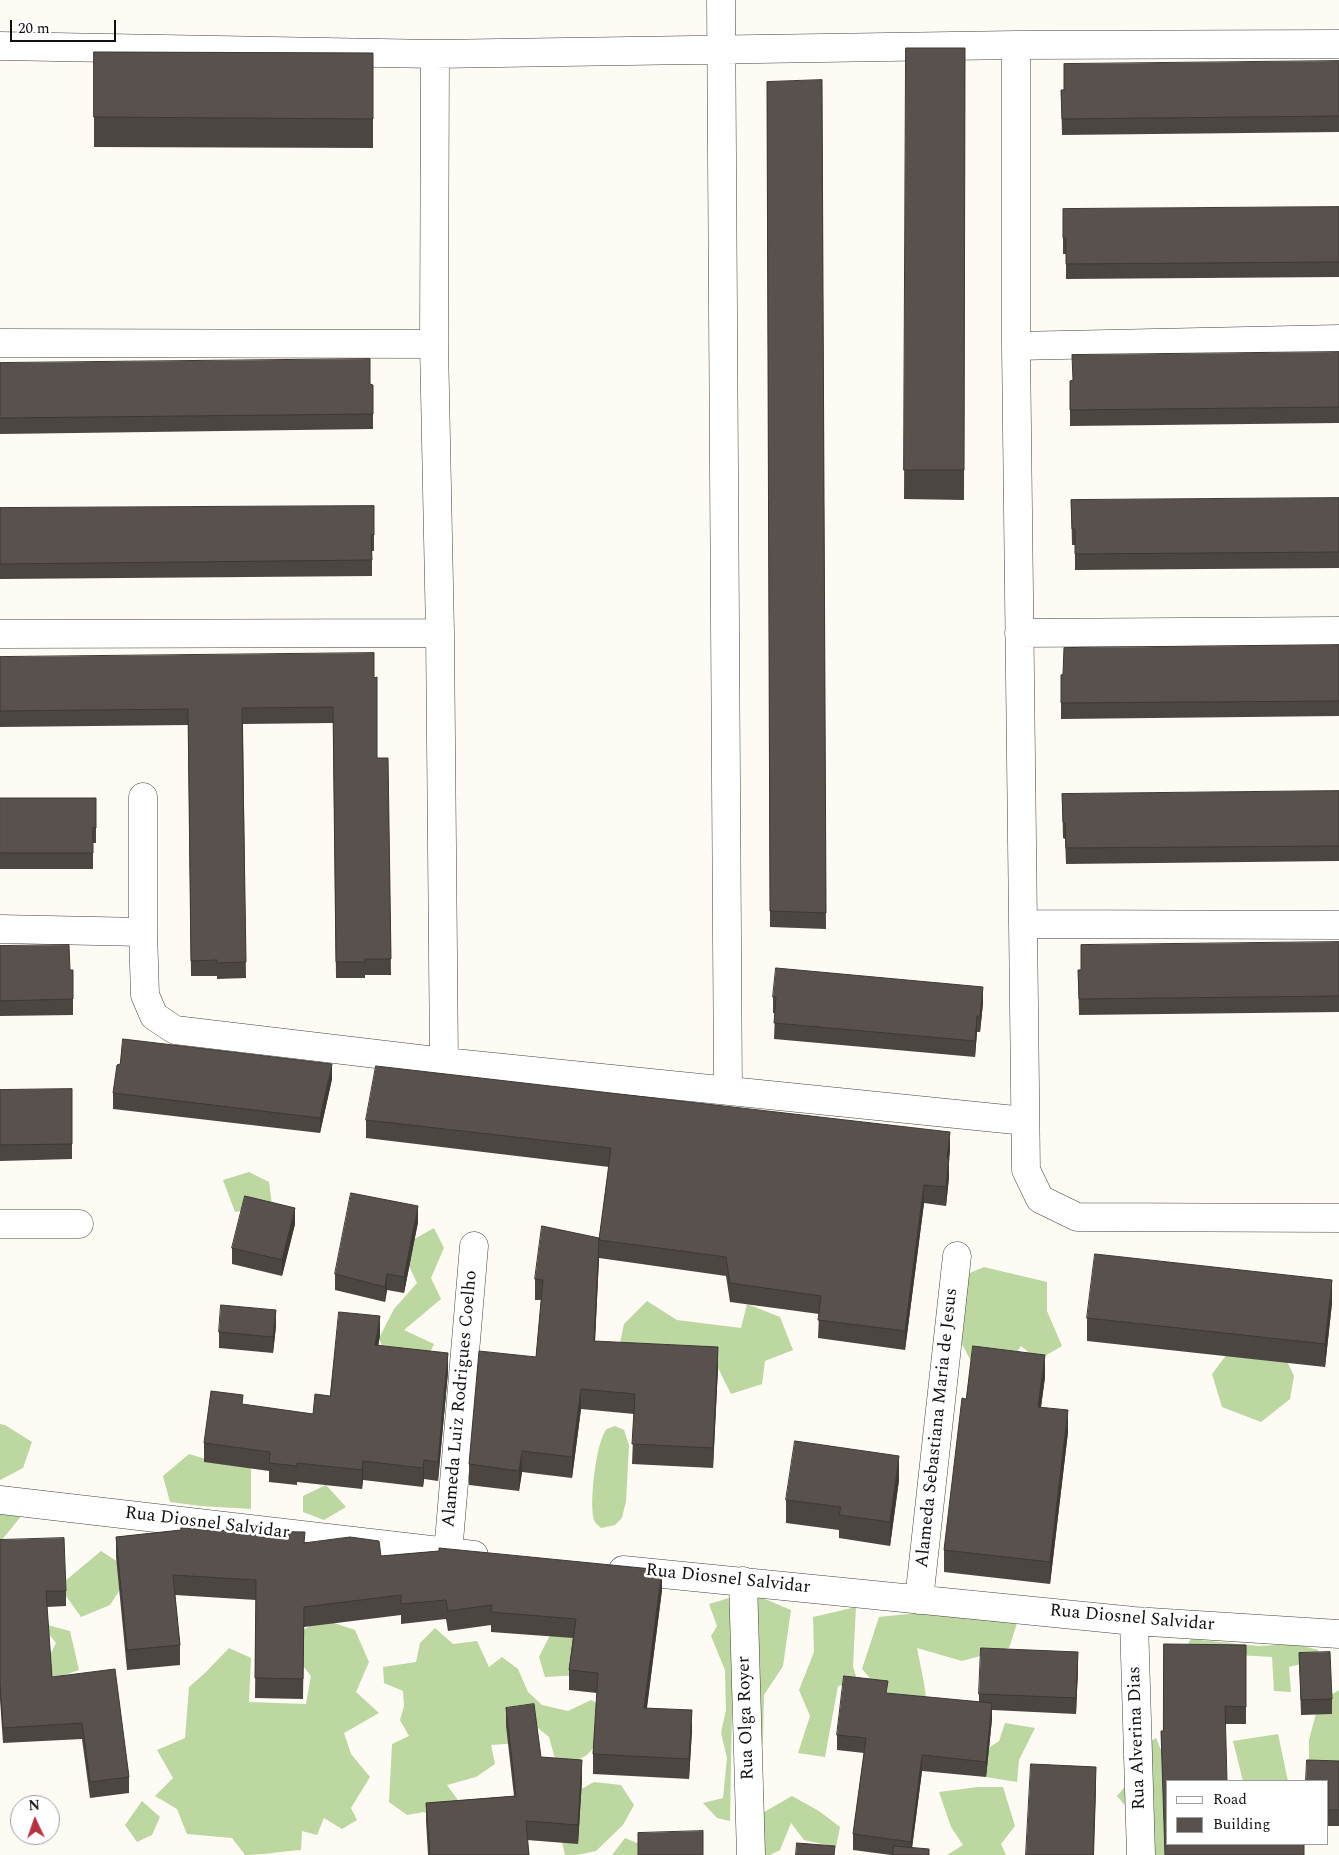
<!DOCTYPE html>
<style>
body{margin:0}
#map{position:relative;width:1339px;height:1855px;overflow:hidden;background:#fefbf4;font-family:Spectral,serif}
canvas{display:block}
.legend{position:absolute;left:1166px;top:1780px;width:162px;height:65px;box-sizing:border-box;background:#fff;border:1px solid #9f9f9f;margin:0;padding:6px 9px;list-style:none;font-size:15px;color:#101010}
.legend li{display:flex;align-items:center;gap:10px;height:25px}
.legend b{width:25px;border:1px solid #9f9f9f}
.north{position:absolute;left:10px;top:1795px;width:50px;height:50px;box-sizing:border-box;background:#fff;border:1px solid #9f9f9f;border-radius:50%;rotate:357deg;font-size:14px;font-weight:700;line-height:20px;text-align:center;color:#101010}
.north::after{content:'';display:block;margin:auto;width:18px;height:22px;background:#b63240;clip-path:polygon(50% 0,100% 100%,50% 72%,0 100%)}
.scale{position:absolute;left:10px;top:20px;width:106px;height:22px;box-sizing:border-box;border:2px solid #101010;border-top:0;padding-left:6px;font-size:15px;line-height:18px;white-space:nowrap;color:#101010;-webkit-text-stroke:4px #fff;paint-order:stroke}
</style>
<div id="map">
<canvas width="1339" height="1855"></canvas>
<ul class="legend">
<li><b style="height:6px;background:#fff"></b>Road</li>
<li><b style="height:14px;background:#58514d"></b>Building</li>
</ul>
<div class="north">N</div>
<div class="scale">20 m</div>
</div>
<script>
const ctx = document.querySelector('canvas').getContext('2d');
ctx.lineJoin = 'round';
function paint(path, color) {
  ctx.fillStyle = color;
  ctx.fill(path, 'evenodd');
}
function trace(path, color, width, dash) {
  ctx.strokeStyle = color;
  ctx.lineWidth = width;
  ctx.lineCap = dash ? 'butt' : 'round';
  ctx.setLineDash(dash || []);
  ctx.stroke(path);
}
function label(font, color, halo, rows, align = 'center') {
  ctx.font = font + ' Spectral,serif';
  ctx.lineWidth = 5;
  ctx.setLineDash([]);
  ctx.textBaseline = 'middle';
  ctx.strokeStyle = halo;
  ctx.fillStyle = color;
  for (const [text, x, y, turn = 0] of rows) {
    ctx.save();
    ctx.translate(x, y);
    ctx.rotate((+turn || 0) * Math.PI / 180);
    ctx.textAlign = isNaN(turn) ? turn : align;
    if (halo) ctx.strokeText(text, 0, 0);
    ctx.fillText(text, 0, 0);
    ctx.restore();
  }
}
paint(new Path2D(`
 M249,1172l20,10 3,23 -37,7 -12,-32z
 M434,1228l10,20 -13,30 10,21 -37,31 30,14 -12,26 -36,-14 -7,-18 15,-29 23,-26 -17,-36z
 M984,1267l63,15v29l15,35 -24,14 -17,-14 -11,16 -36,5 -12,-23 2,-41 -1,-27z
 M647,1301l30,19 64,8 6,-24 33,13 13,33 -28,11 -3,23 -31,10 -13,-26 -100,-16 6,-28z
 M1279,1344l15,32 -4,23 -29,23 -39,-15 -10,-33 21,-28z
 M0,1424l5,1 27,17 -9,26 -23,12z
 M615,1426l9,4 5,15 -3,56 -4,17 -7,7 -14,3c-2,-2 -5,-4 -6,-6 -7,-12 1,-83 12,-93 2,-1 5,-2 8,-3z
 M189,1454l33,10 29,4v41l-50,-3 -31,-4 -7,-26z
 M326,1485l20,22 -22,13 -21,-8v-16z
 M0,1511l23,3 -23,28z
 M101,1551l31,20 -22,34 -29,12 -22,-31z
 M742,1594l-9,59 -3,168 -13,-3 -14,-15 20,-5 4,-40 -6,-25 5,-23 -1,-40 -14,-34 6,-10 -8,-22z
 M753,1594l38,16 -8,56 -19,29 -1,46 -9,34z
 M856,1607l-3,59 5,17 -20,3 -13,71 -27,-4 12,-37 -11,-26 15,-38 -1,-35z
 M917,1613l100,10 -8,25 -47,13 -45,-13 7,35 9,66 -71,-80 17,-52z
 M322,1619l33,11 14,32 -13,30 23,21 -35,20 7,21 19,23 -19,31 6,12 -15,9 -18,-11 -7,17 -15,-4 -1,19c-19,1 -37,5 -56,5l-13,-17 -45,-4 -10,-25 -22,-13 18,-18 -16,-28 28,-12 4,-51 16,-14 24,-25 22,10 -2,44 57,2 5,-28 -16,-20 1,-22z
 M40,1623l30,8 9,39 -20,7 -19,-2 16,-32z
 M435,1628l18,16 24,-3 12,26 13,-10 16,12 10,23 14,13 26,6 23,-11 20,10 -5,24 -19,21 -29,15 -9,-33 -23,-19 -6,25 -29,2 4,19 -19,13 -29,8 13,18 -17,18 -19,-9 -17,3 -18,-13 3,-58 17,-8 -9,-16 4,-14 -1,-15 -19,-8 -1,-16 33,-5 4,-19z
 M552,1631l24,5 4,39 -35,2 -6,-20z
 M1191,1639l67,7 38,-2 22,6 -1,10 -28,7 2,25 -17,-1 -2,-34 -89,-5z
 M1339,1690v86l-30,-15v-21l10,-38z
 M1005,1723l30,5 -16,32 -2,22 -31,-5 -11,-20 24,-16z
 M1278,1734l10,47h-45l-10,-40z
 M1156,1738l15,36 -3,7v63l8,11h-45l1,-41 -15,-18 12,-14 -6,-26z
 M594,1782l27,3 13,20 -11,20 -27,26 -19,4h-12l-9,-38 11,-20z
 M978,1787h25l12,39 -14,18 5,11h-59l16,-10 -12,-18 -12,-35z
 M792,1796l27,15 21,16 -4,20 -32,-7 -13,-17 -11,27 -10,5h-15l-3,-36z
 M142,1801l18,16 -8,18 -15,7 -12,-17z
 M625,1838l32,13v4h-45z`), '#bcd79f');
const street = new Path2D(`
 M721,0l7,1090
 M1016,45v301l10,824 14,29 37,18 262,1
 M0,46l435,8 581,-9 323,-1
 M435,54l-1,290 6,289 4,429
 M0,343l434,1
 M1016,346l323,-7
 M1019,633l320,-2
 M0,634l440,-1
 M143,797v135l2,63 9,21 21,14 269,32 581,59
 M1023,924l316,1
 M0,929l143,3
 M0,1224h79
 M0,1500l474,55
 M448,1553l26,-307
 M623,1570l511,51 205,13
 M743,1581l8,274
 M919,1600l38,-344
 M1134,1621l7,234`);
trace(street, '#434343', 29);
trace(street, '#fff', 28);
paint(new Path2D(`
 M906,48h59l-1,452 -60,-1z
 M94,52l279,1v95l-279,-1z
 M1339,61v71l-277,3 -1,-45z
 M822,80l4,849 -56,-2 -3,-845z
 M1339,207v70l-273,2v-25h-3v-45z
 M1339,352v71l-269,3v-45z
 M0,363l373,22v44l-373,5z
 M1339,498v70l-264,2v-25h-3l-1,-45z
 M374,506v45h-2v25l-372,3v-71z
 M1339,645v71l-278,3v-44z
 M0,657l374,21 3,80h11l3,217h-26v3h-29l-3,-255 -90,1 3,254 -29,1v-3h-26l-3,-251 -188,2z
 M1339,791v70l-273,3 -1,-25 -2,-1 -1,-44z
 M0,798h96v45h-3v26h-93z
 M1339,942v70l-260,3 -1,-45z
 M0,946l70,24h3v45l-73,1z
 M773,997l210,6 -3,29h-3l-2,25 -201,-18 1,-26h-2z
 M332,1079l-12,54 -207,-24v-16z
 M72,1089v70l-72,2v-71z
 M366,1120l584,31 -1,7v19l-3,29 -22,-3 -19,147 -87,-12 1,-24 -89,-12 -4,-26 -127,-18 -4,83 123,27 -5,100 -81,-4 2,-50 -53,-5 -9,69 -50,-6 -3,19 -50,-6v-21l67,-107 5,-57h-6v-21l64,-41 10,-71 -243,-29z
 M418,1222l-14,71 -17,-3 -2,12 -50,-12v-16z
 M295,1224l-13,52 -50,-12v-16z
 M1332,1303l-7,64 -238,-26v-23z
 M276,1326l-3,27 -54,-5v-16z
 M380,1335l-2,11 70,26 -10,109 -14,-2 -1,8 -60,-7 -1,9 -65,-7v3l-28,-3v-11l-65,-9v-19l39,-38 70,9 17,-18z
 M1045,1377l-4,30 27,25 -18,152 -106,-12v-22l22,-151z
 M899,1480l-9,66 -51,-8v-8l-53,-7v-23z
 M181,1530l124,12 76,14 58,-5v-3l223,42 -15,118 45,22 -3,49 -96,-5v-20l4,-61 -28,-3v-20l4,-32 -82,-6v-7l-43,6 -2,-12 -45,5v-9l-97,12 -1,72 -48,-1 1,-98 -81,-5 5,50v20l-53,5 -11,-113v-20z
 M0,1540l66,51v15l-19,1 5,70 77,100v16l-39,5 -8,-59 -79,4 -3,-44z
 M1246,1645v79h-21l-57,120 136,11h-139l-4,-124h2z
 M1299,1653l33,46v15l-31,1z
 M1078,1668l-2,46 -84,-4v9l-6,58 -64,-6 -10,77 17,7h-38l-38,-5v-16l11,-81 -27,-3v-15l51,-41 91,8v-8z
 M506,1708l35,49 41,22 -4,65 -51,-4 2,15h-101l-2,-34v-18l88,-7 -8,-70z
 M1339,1761v65h-11v-45z`), '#4c4642');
paint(new Path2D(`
 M983,987v16l-3,29v-16z
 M977,1016v16l-2,25v-16z
 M332,1064v15l-12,54v-15z
 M950,1132v19l-3,26v-19z
 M949,1158v19l-3,29v-19z
 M924,1185v18l-19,147v-19z
 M418,1206v16l-14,71v-16z
 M295,1208v16l-13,52v-16z
 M599,1238v20l-5,103v-20z
 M387,1274v16l-2,12v-15z
 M1332,1280v23l-7,64v-23z
 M276,1310v16l-3,27v-16z
 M380,1316v19l-5,30v-20z
 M718,1347v21l-5,100v-20z
 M448,1353v19l-10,109v-19z
 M1045,1355v22l-7,52v-22z
 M581,1389v20l-9,69v-21z
 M1068,1410v22l-18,152v-22z
 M522,1451v21l-3,19v-20z
 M899,1456v24l-9,66v-24z
 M424,1460v19l-1,8v-19z
 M363,1461v19l-1,9v-19z
 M662,1570v20l-18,138v-20z
 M1078,1652v16l-2,46v-16z
 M992,1703v16l-6,58v-15z
 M692,1710v20l-3,49v-20z
 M922,1755v16l-11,84v-13z
 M582,1760v19l-4,65v-19z
 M1096,1767v23l-2,65h-1z`), '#3e3936');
const building = new Path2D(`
 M906,48h59l-1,422h-60z
 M94,52l279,1v66l-279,-2z
 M1339,61v55l-277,3 -1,-29h3v-26z
 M822,80l4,833 -56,-2 -3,-829z
 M1339,207v55l-273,2v-26h-3v-29z
 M1339,352v55l-269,3v-29l3,-1 -1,-25z
 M370,359v25l3,1v29l-373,4v-55z
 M1339,498v54l-264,2v-25h-3l-1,-29z
 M374,506v29h-3l1,25 -372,4v-56z
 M1339,645v56l-278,2v-28l2,-1 1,-26z
 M374,653v25l3,-1v81h11l3,201h-26v3h-29l-3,-255 -91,1 4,254 -29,1v-3l-26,1 -3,-252 -188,2v-54z
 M1339,791v55l-273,2 -1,-25 -2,-1 -1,-28z
 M0,798h96v30l-3,-1v26h-93z
 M1339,942v54l-260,3 -1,-29h3v-25z
 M69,945l1,25h3v29l-73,2v-55z
 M776,968l207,19 -3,29h-3l-2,25 -201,-18 2,-26h-3z
 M123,1039l209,25 -12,54 -207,-25 4,-28 3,-1z
 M376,1066l574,66 -3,26h2l-3,29 -22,-2 -19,146 -87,-11 3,-24 -91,-13 -4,-26 -127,-17 12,-92 -245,-28z
 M72,1089v55l-72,1v-55z
 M351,1193l67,13 -14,71 -17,-3 -2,13 -50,-13z
 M245,1196l50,12 -13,52 -50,-12z
 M542,1226l57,12 -5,103 124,6 -5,101 -81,-4 3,-50 -54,-5 -9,68 -50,-6 -3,20 -50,-7 10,-113 57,6 7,-77 -8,-1z
 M1095,1254l237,26 -7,64 -238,-26z
 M221,1305l55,5 -3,27 -54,-5z
 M339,1312l41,4 -5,29 73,8 -10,109 -14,-2 -1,8 -60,-7 -1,9 -65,-7v3l-28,-3 1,-11 -66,-9 7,-52 32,4 -1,9 71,10 2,-20 15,2z
 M973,1346l72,9 -7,52 30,3 -18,152 -106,-12 18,-152 4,1z
 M795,1441l104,15 -9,66 -51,-7 2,-8 -55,-7z
 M181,1528l54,3 70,1 -1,11 46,-6 29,4 2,15 58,-5v-3l223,22 -18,138 48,2 -3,49 -96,-5 5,-81 -29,-3 7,-51 -85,-7 1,-7 -44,6 -2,-11 -45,4v-9l-97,12 -1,72 -48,-1 1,-98 -83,-5 7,70 -53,5 -11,-113 65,-7z
 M64,1538l2,53h-20l6,86 63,-8 14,108 -39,5 -8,-59 -79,5 -3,-45v-143z
 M1164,1644l82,1v62l-21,-1 2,75h-59v63h136v11h-139l-4,-124h2z
 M981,1648l97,4 -2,46 -97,-4z
 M1330,1652l2,47 -31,1 -2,-47z
 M844,1676l44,5 -2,12 106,10 -6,59 -64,-7 -11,87 -58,-8 13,-96 -29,-3z
 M534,1704l7,53 41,3 -4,65 -52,-4 3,34h-99l-4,-52 90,-7 -10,-88z
 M1307,1760l32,1v49h-11v-29h-22z
 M1031,1764l65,3 -3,88h-67z
 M703,1831v24h-65v-22z
 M797,1843l38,3 -1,9h-38z
 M894,1846l35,3v6h-36z`);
paint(building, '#58514d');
trace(building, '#3e3936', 1);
label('18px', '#101010', '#fff', [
 ["Alameda Luiz Rodrigues Coelho",461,1399,-85],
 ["Alameda Sebastiana Maria de Jesus",938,1428,-84],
 ["Rua Diosnel Salvidar",207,1524,7],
 ["Rua Diosnel Salvidar",728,1580,6],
 ["Rua Diosnel Salvidar",1132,1619,5],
 ["Rua Olga Royer",747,1718,-92],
 ["Rua Alverina Dias",1138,1738,-92]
]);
</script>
